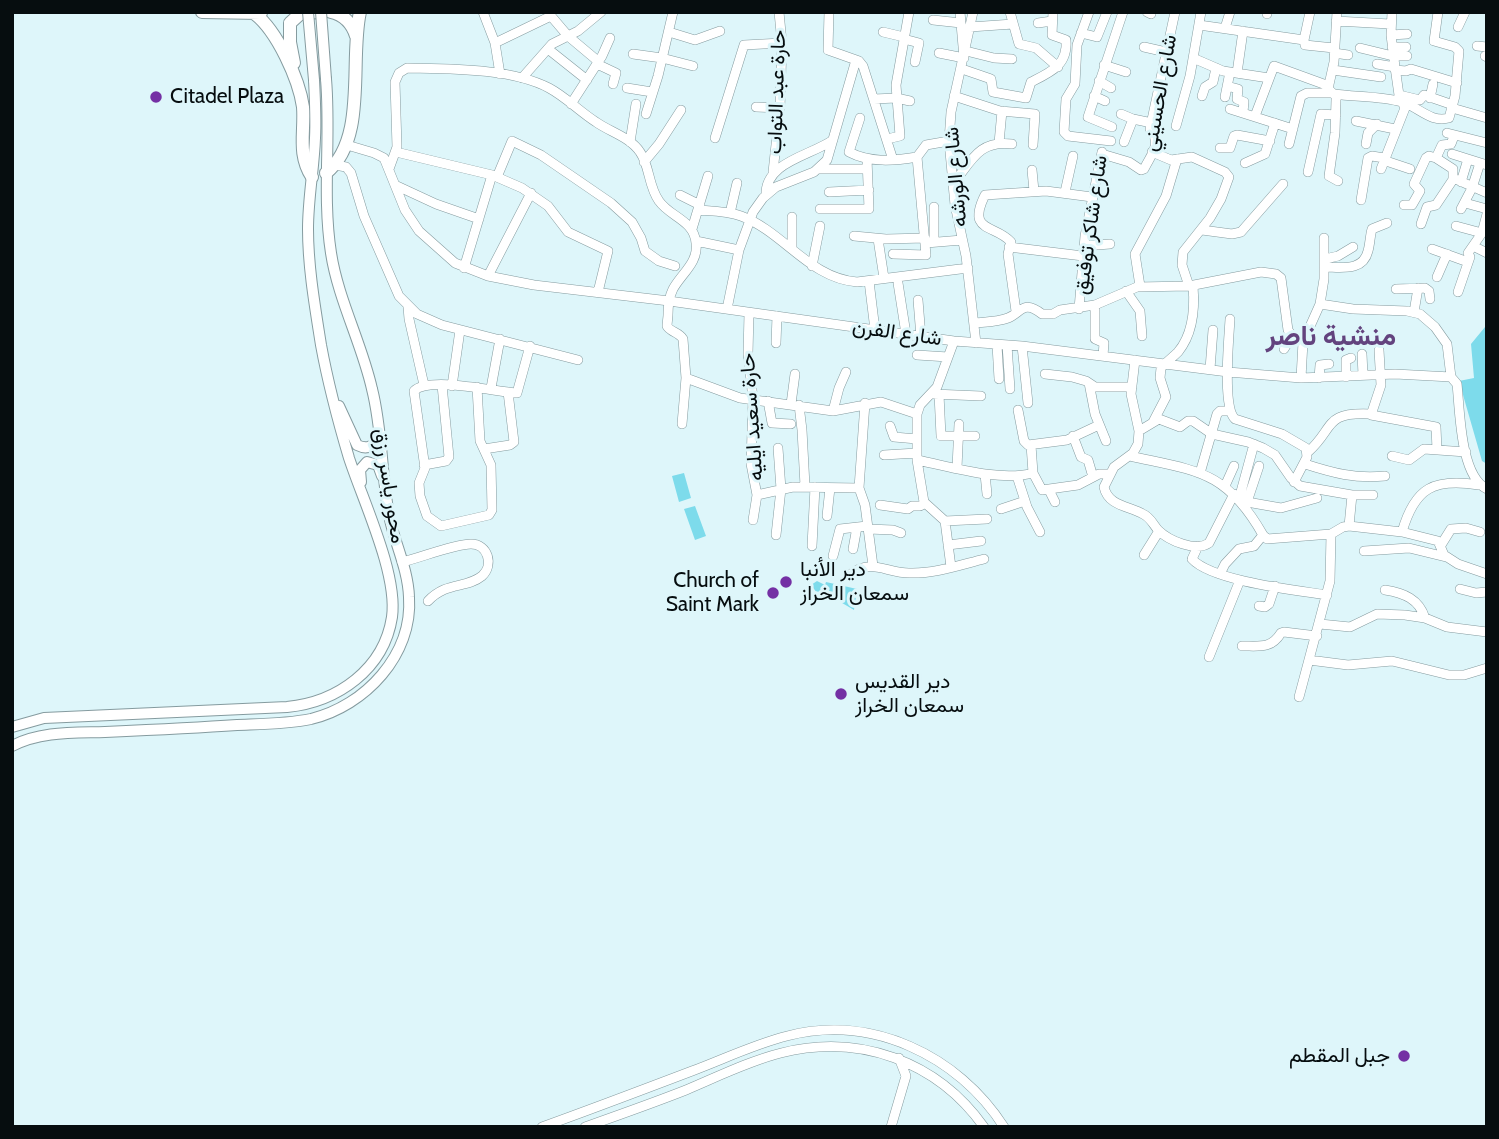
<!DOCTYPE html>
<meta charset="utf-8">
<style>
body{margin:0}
#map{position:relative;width:1499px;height:1139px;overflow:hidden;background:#def6fa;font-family:Cabin,sans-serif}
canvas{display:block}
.frame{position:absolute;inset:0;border:14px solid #060d0f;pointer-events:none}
</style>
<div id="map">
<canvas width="1499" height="1139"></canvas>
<div class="frame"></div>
</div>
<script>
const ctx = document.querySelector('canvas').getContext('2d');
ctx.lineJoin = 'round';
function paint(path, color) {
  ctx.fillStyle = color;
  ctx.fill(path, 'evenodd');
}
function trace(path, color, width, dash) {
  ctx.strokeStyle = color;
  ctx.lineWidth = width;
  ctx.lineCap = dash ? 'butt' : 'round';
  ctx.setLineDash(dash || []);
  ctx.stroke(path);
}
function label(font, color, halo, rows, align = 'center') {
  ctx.font = font + ' Cabin,Vazirmatn,sans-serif';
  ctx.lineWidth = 6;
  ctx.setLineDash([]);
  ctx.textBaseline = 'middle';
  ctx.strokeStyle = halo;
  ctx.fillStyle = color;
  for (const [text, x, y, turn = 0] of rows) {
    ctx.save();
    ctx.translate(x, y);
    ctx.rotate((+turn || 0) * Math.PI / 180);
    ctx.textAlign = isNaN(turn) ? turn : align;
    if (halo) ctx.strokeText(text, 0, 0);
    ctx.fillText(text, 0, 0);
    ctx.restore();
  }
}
paint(new Path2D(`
 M1485,327l2,1v136l-5,-3 -23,-80 15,-3 -3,-34z
 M684,473l7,25 -12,4 -7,-26z
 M695,506l11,30 -11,4 -11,-31z
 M817,581l8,4 1,-3 31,7 -3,21 -22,-13 -2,3 -5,-3 -2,-5 -6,1 -6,-8z`), '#7ddbeb');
const minor = new Path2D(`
 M483,12l12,31 5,31
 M829,12l-1,38 31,11 4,5 30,94
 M973,12l-22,100 -2,29 6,64 11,51 10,87
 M1010,12l9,32 17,4 22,19
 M1089,12l-12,33 -2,39 -9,15 -2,33 4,4 43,5
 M1147,12l4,2
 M1337,12l-3,50 -6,27 8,7v4l-1,33 -6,43 9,5
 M1267,14v-2
 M933,20l28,3
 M1336,21l54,3
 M1038,23l14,-2
 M1199,25l105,15
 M970,27l43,-3
 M1458,27l7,-15
 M1225,28l5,-16
 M669,32l26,8 25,-9
 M883,32l21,5
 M1081,33l16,4 10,-25
 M1391,35l16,-1
 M904,39l15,4 -4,19
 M1304,40l1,5 29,3
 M1304,40l6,-28
 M495,43l56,-27 17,20 31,26
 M1477,46l10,1
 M1144,47l22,5
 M1392,47h14
 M1360,48l33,8h14
 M548,49l39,31
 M966,51l28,7 18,1
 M939,53l25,5 -4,-46
 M1334,53l14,2
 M633,54l29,4 31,8
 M1485,56l2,1
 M1193,58l30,13 46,7
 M597,64l19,9 -3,11
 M1377,64l18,3
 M1104,65l22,7
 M962,69l29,10 2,13 33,6 5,-16c20,-10 37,-17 35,-42l-14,-5 1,-23
 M1333,70l48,7
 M1395,70l11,1 5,-2 46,14
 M1237,73l6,-42
 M522,78l30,-34 26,-13 23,-19
 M1099,81l12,7
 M1227,86l11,3 -1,10 7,3 -1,10
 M627,88l25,4
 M1334,94c22,3 47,2 68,8 17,5 28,21 47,16l6,-22 4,-45 -4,-4 -21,-6 4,-29
 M1399,95l21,5 4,-5 29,10
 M954,96l46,15 35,3 -2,31
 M1094,96l11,5
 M1202,96l3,-9 8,-5 3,-14
 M1225,97l5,-25
 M1430,98l3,-14
 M874,99l22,-1 14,3
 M571,104l31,-48 8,-18
 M756,107l24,1
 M1452,108l35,10
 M1230,109l63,20
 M646,114l12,-38 15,-64
 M1121,114l12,5 19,4
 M1255,116l19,-50 55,20
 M860,118l-11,34c21,11 45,9 68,5l9,-12 23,-4
 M1356,121l39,8
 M1176,126l14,-50 11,-64
 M1112,127l-24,-10 35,-105
 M1447,133l40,10
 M715,138l29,-93 38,-2
 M887,139l13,-3 -4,-51 13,-73
 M630,142l6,-38
 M1124,142l9,-23
 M999,143l3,-32
 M1289,144l12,-48 6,-3h23
 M1366,144l2,-11 9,-9
 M347,145l27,8 10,5 21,52 14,21 36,32 33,13 46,9 135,16 285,40 68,5 206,26 73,6 94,-4 56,3 6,7c3,27 3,92 30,105
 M1220,148h10l4,-12 3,-1 33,6
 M396,152l96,23 30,13 26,18 20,26 40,19 -10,41
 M1152,152l19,8 21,-3 33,15 4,5 -8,22 -11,19 -27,34 -1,13 7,21
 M1102,154l27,8 12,8 3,-1c8,-16 18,-25 6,-40l25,-117
 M1452,154l35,11
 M1436,158l17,11v9l34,15
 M1383,160l27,9
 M644,162l15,-18 22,-34
 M1245,163l20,-9 10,-31
 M335,165l11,2 5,6 13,43 35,80 18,18 25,11 136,35
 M389,169l8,-22 -2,-65 4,-9 8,-5c43,1 104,0 142,20 17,9 31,24 47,34 14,10 34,15 44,30 10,14 8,34 19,49 11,16 35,19 37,42 3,19 -15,31 -23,46 -4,8 -5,17 -5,26 0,2 -1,9 -1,11 3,6 12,6 16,13l3,39 -4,46
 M818,169h49
 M1381,169l24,-61 -6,-13 -4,-28 -4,-32 1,-23
 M1032,170l2,21
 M773,172l7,-64 2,-65 -3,-31
 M1308,172l13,-58 15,1
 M497,177l15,-36 29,14 70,48 21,19 9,16 4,13 14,10 16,5
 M1461,182l7,-23
 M953,184c19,-24 26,-44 59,-40
 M395,185l41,19 43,15
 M829,192l40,-2
 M1065,192l8,-36
 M680,195l20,10
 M766,195c-1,-33 44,-39 67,-55
 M1361,200l7,-42 4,-2 12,2
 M1465,203l22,6
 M1404,205h8l8,-14 -6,-7 12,-26 3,-2 7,2 6,-13 9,-1 3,-8
 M934,207v35
 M820,209h49l-2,-50
 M1461,209l11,-21 8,-25
 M698,210c14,1 30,1 43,6 43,16 68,62 116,66l111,-14
 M730,213l7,-30
 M792,217v32
 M1421,224l6,-17 9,-2 18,-27
 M1456,226l26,7
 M692,229l16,-53
 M1202,230l30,4 9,-2 42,-48
 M854,236l32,3 39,-1
 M878,239l6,39
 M696,241l43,9
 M926,243l36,-3
 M1084,246l26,-2
 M1473,246l14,7
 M1009,247l74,9
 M1432,249l36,13
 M893,254l33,1 -9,-98
 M1325,259l13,-3 15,-9
 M812,266l8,-40
 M1324,267c17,0 39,5 44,-16 2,-7 2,-15 4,-22l15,-6
 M464,268l28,-93
 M488,276l43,-83
 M1437,277l10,-23
 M869,281l6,49
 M898,283l8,51
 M1140,286l-5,-32 31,-58 11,-37
 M1396,289l29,-1 4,3 1,8
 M1126,291l14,20 2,25
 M1458,292l12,-35 -2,-4 14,-20 5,-19
 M918,300l3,37
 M1320,304l33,5 54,2 13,3 15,13 12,17 4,33
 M1095,305v34l9,4 -1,13
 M408,307l1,12 15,66
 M727,309l12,-59 14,-38 10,-14 13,-11 38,-15 13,-12 29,-100
 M1079,309l6,-73 17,-84
 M1016,311l-8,-57 3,-12c-16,-18 -45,-9 -26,-47l61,-4 46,6
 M1414,312l4,-24
 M749,313l-1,41 5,45 -2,65 6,31 -4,25
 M1230,319c-1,19 -8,88 5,100l47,15 24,14 1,9 -13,25
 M974,323c10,-1 24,-1 34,-5 13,-5 15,-19 34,-4h11l7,-4 35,-5 42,-18 52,-1 72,-14 15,2 5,4 7,52 4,6 11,6
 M776,343l1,-27
 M997,345l2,34
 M1007,345l3,44
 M1022,346l6,57
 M1284,349l8,-13
 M1379,350l2,35 -10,30 65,12 1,23
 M1362,354l1,21
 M917,355l31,2
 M1135,360l-4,34 8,37 -1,13 -5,9 -19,14 -10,20c4,19 25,19 39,27 7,3 10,10 15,16 11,11 38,22 51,13l25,-49
 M1210,369l3,-39
 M1045,374l27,3 14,4 9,6h37
 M1346,377v-17l5,-2
 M686,378l54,20 93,13 48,-9 36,12
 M1301,378l2,-36 17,-38 4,-25v-41
 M1319,378l1,-13 9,-1
 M1089,383l6,31 11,27
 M452,386l8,-56
 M477,387l3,54 11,24 1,45 -3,5 -48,11 -14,-10 -7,-20 -1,-13 6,-15 -11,-77c15,-15 82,1 103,2l13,-47
 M491,388l9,-49
 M933,394l48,2
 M939,394l2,42h34
 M768,401l4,22 19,1
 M865,403l-6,85 6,17 8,61
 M791,404l4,-30
 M799,405l3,25 3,56
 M1018,410l6,31 4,4 39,-5 32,-15
 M833,411l6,-23 7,-16
 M1153,422l13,-25 -6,-19 1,-10c5,-6 11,-10 17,-16 15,-18 17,-43 15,-66
 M890,426l4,11 23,2
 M1139,431l20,-12 21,8 8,-6h5l19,13 36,8 15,6 12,7 16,23 9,8 52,9h21
 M1073,436l8,21 7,3 5,17
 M1031,445l2,28 9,17 36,-5 21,-11h11
 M484,449l26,-4 4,-3 -6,-50
 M1308,452c27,-24 15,-40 62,-38
 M884,455l33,-2
 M1130,456c67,15 96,14 133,79l4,4 64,-5 12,-7 6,-1 53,6 36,9 6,14 14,9 29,10
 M1392,456l17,4 15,-11 42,3
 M917,460c35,7 82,22 116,13
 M1305,464c28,9 50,15 80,12
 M424,465l22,-4 3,-4 -7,-72
 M957,468l2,-44
 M1200,473l17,-59 3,-3h9
 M985,474l2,20
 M1017,476l10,31 13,25
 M1225,486l9,-20
 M1049,490l6,12
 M757,495l36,-8 66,1
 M1239,499l15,-55
 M1247,502l34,6 36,-10
 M880,505l28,4 4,-3h8l4,-2
 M1246,505l13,-39
 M1001,509l24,-8
 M827,516l3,-28
 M945,521l42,-2
 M1349,526l3,-31
 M868,529l25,1 8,3
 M1402,532c13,-45 32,-54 77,-47
 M776,535l5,-46 -3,-41
 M948,545l33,-4
 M1441,545l10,-16 15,-1 14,4
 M812,546l3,-59
 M1198,546l-6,13c20,22 103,31 135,36
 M853,549l4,-22
 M1364,551l45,-3 37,9
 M1144,555l15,-24
 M833,556l7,-27 27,-3
 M402,562c18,-4 52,-18 69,-18 17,0 23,21 11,32 -16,13 -35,5 -54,25
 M951,567l-6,-46 -21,-19 -7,-42v-46l3,-9 17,-18 17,-46
 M851,574c19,-16 36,-1 58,-1 25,1 51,-8 75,-14
 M1220,574l5,-10 14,-15 15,-3 9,-11
 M1460,589l16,4 11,-1
 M1385,590c19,3 34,9 40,28
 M1259,606l6,1 4,-3 6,-18
 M1320,624l30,3 27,-13 28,1 20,3 22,9 40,5
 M1242,646c18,0 29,3 39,-13l3,-1 33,4
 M1209,657l31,-77
 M1309,660l39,5 44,-4 57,14h15l23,-7
 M1299,697l31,-116 1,-47
 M542,1127c50,-18 100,-37 150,-56 32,-12 63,-27 95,-35 84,-22 171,19 217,91
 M585,1127c34,-12 68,-24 101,-37 31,-13 63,-29 95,-37 78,-20 156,8 203,74
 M891,1127l15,-51 -7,-18`);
const major = new Path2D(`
 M339,406l18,39c12,6 19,0 21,-13
 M361,482l-1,-12 7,-8 11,3 4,11
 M12,727l32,-9 243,-11c51,-5 97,-38 105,-90 6,-43 -29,-116 -43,-159 -11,-37 -21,-75 -28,-113 -6,-38 -13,-78 -13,-116 0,-31 6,-61 7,-91 1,-19 0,-39 -1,-58
 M12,746c29,-15 62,-13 93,-14 44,-2 88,-4 132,-7 24,-1 50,-1 74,-6 54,-13 102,-64 98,-122 -1,-27 -13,-51 -19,-77 -9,-43 -7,-88 -18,-131 -10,-45 -34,-90 -41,-136 -9,-58 0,-116 -5,-174`);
const highway = new Path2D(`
 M202,12l59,1
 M331,12c13,3 21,11 25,24
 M255,14c22,17 44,65 48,93 2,25 -6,47 9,70
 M294,63l-4,-21v-19l11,-10 21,-1
 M326,173c42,-34 23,-113 34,-161`);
trace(minor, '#859b9f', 10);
trace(major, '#859b9f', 12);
trace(highway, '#859b9f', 14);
trace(minor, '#fff', 9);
trace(major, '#fff', 10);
trace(highway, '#fff', 12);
const majorBridge = new Path2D(`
 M308,12l6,68
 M321,12l5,67`);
trace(majorBridge, '#859b9f', 12, []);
trace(majorBridge, '#fff', 10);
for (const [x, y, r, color] of [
 [156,97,7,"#7430a4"],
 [786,582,7,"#7430a4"],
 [773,593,7,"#7430a4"],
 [841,694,7,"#7430a4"],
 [1404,1056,7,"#7430a4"]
]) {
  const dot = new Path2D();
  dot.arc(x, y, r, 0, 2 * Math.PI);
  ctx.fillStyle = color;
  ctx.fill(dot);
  trace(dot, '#def6fa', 2.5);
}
label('21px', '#060d0f', '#def6fa', [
 ["حارة عبد التواب",777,92,-88],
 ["شارع الحسيني",1160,93,-80],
 ["شارع الورشه",956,177,-95],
 ["شارع شاكر توفيق",1091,225,-82],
 ["شارع الفرن",897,333,8],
 ["حارة سعيد ايليه",752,417,-94],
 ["محور ياسر رزق",389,486,81]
]);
label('21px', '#060d0f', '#def6fa', [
 ["Citadel Plaza",170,97],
 ["دير الأنبا",800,570],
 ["سمعان الخراز",800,594],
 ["Church of",759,581,"right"],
 ["Saint Mark",759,605,"right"],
 ["دير القديس",855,682],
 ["سمعان الخراز",855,706],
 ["جبل المقطم",1390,1056,"right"]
], 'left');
label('bold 28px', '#63437e', '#def6fa', [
 ["منشية ناصر",1331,337]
]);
</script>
